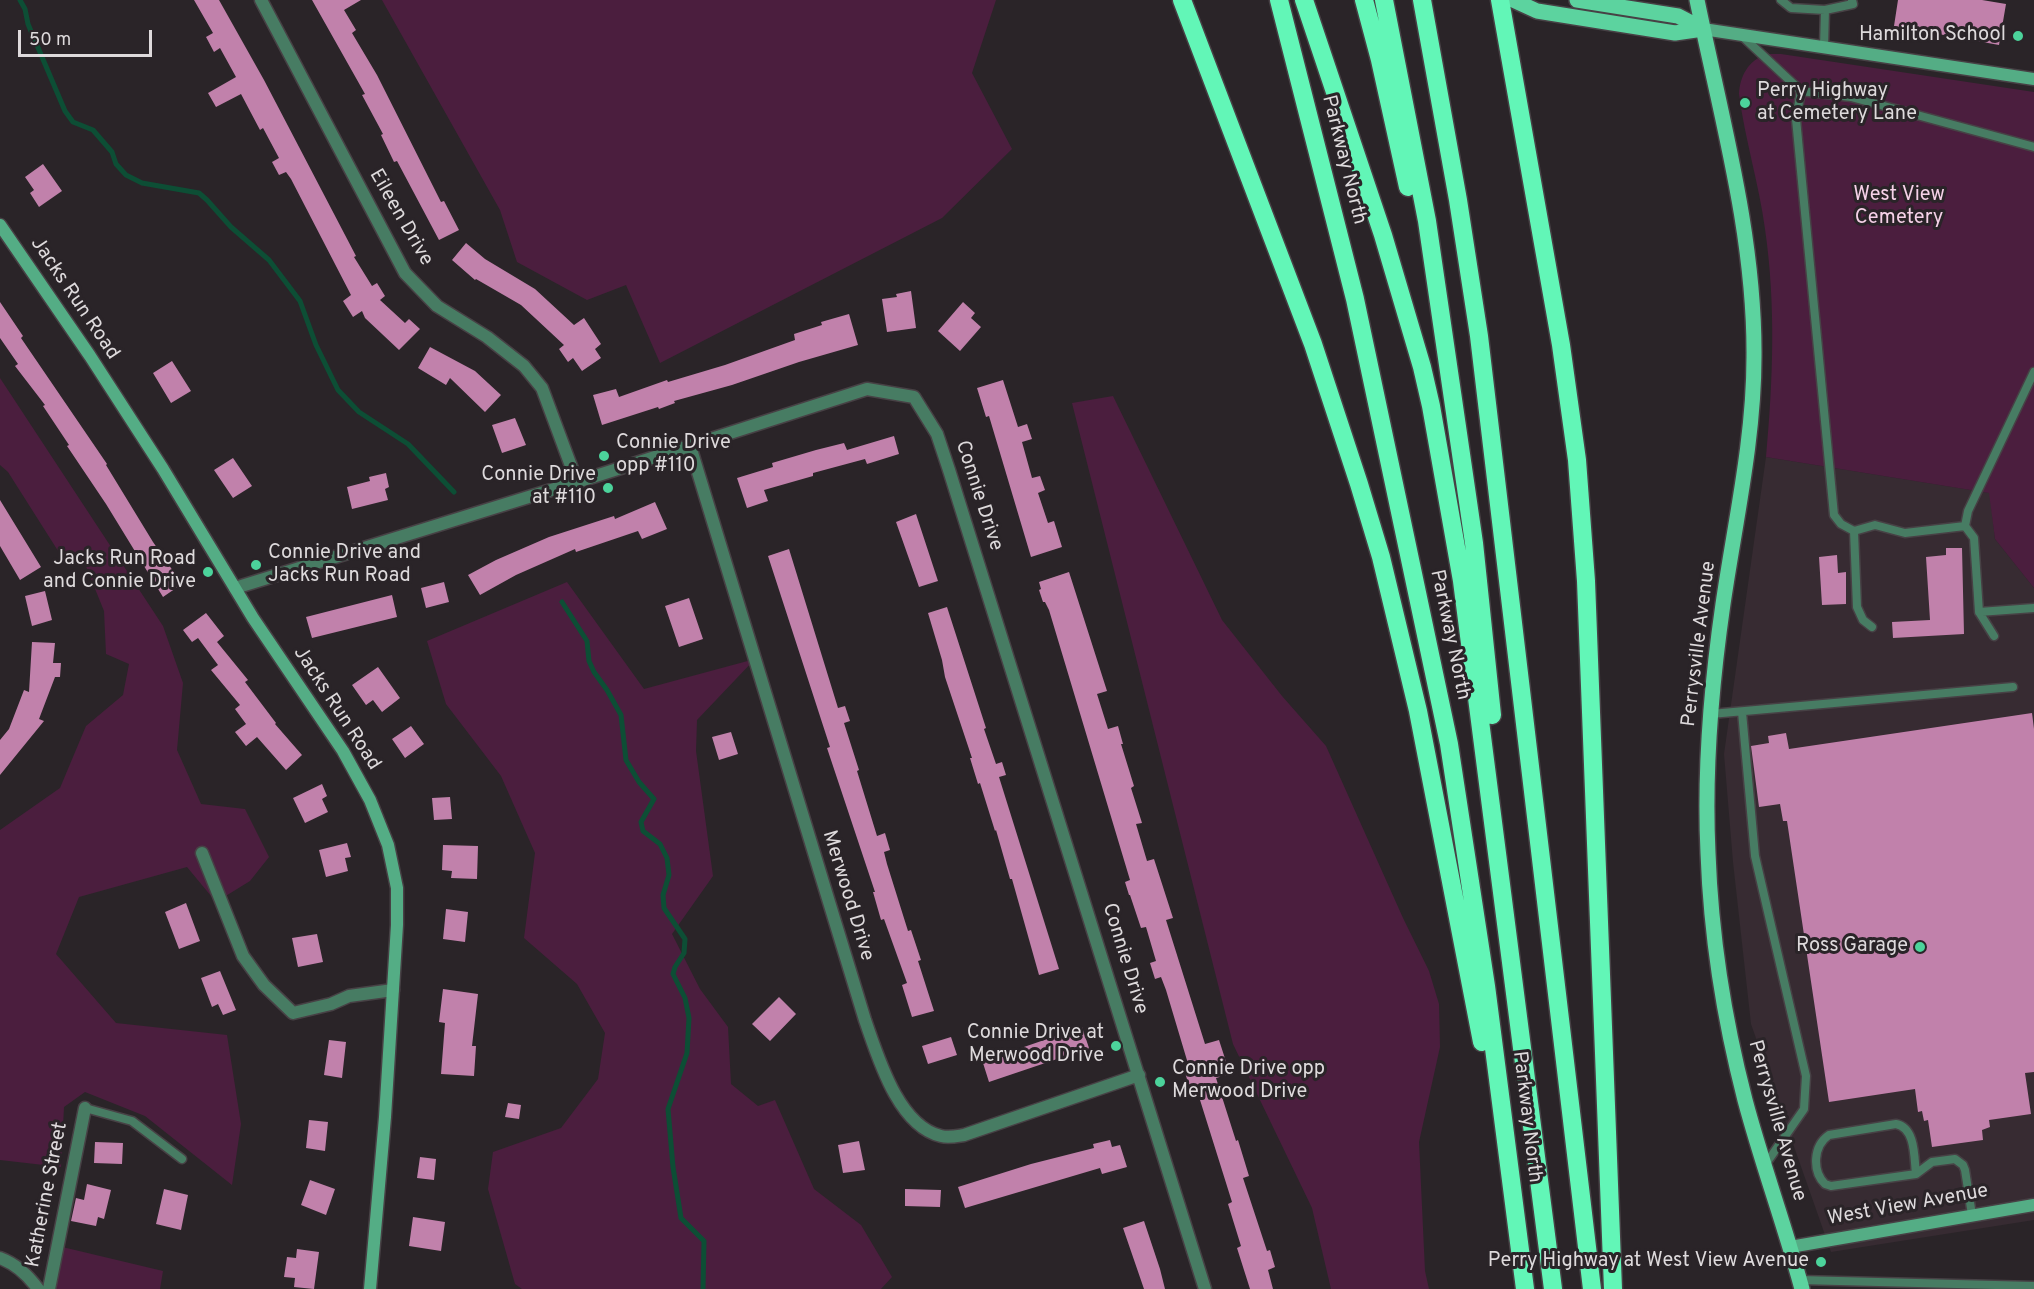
<!DOCTYPE html>
<style>
body{margin:0}
#map{position:relative;width:2034px;height:1289px;overflow:hidden;background:#2a2428;font-family:Overpass,sans-serif}
canvas{display:block}
.scale{position:absolute;left:18px;top:30px;width:134px;height:27px;box-sizing:border-box;border:3px solid #dedadc;border-top:0;padding-left:8px;font-size:18px;line-height:21px;white-space:nowrap;color:#dedadc;-webkit-text-stroke:4px #2a2428;paint-order:stroke}
</style>
<div id="map">
<canvas width="2034" height="1289"></canvas>
<div class="scale">50 m</div>
</div>
<script>
const ctx = document.querySelector('canvas').getContext('2d');
ctx.lineJoin = 'round';
function paint(path, color) {
  ctx.fillStyle = color;
  ctx.fill(path, 'evenodd');
}
function trace(path, color, width, dash) {
  ctx.strokeStyle = color;
  ctx.lineWidth = width;
  ctx.lineCap = dash ? 'butt' : 'round';
  ctx.setLineDash(dash || []);
  ctx.stroke(path);
}
function label(font, color, halo, rows, align = 'center') {
  ctx.font = font + ' Overpass,sans-serif';
  ctx.lineWidth = 6;
  ctx.setLineDash([]);
  ctx.textBaseline = 'middle';
  ctx.strokeStyle = halo;
  ctx.fillStyle = color;
  for (const [text, x, y, turn = 0] of rows) {
    ctx.save();
    ctx.translate(x, y);
    ctx.rotate((+turn || 0) * Math.PI / 180);
    ctx.textAlign = isNaN(turn) ? turn : align;
    if (halo) ctx.strokeText(text, 0, 0);
    ctx.fillText(text, 0, 0);
    ctx.restore();
  }
}
paint(new Path2D(`
 M1766,457l224,36 5,46 39,49v632l-203,32 -80,-228 -18,-162 -9,-108z`), '#372b32');
paint(new Path2D(`
 M382,0h614l-24,73 40,76 -70,69 -282,145 -34,-78 -39,15 -70,-38 -17,-52z
 M1766,54h15l253,38v496l-39,-49 -6,-46 -223,-36c7,-76 10,-152 -1,-228 -6,-45 -20,-89 -26,-135 1,-18 9,-33 27,-40z
 M0,378l163,248 20,57 -6,67 24,54 44,5 24,48 -19,24 -34,21 -29,-35 -108,30 -23,57 60,69 111,12 14,89 -9,61 -87,-69 -60,-24 -21,15 -3,60 -61,-7v-330l60,-42 26,-62 37,-31 6,-31 -23,-10 -2,-43 -21,-52 -23,-5 -52,-82 -8,-7z
 M1113,396l109,224 60,76 44,50 77,172 26,53 10,33 1,43 -21,95 6,129 4,18h-98l-19,-81 -79,-164 -161,-641z
 M567,582l77,107 111,-30 -58,61 -1,31 17,125 -41,58 28,55 28,38 3,57 27,22 17,-6 39,89 47,36 31,52 -11,12h-359l-7,-5 -27,-95 5,-37 68,-24 37,-49 7,-46 -28,-49 -53,-46 11,-85 -34,-77 -55,-72 -19,-63z
 M54,1245l109,26 -3,18h-109z`), '#4b1e3e');
trace(new Path2D(`
 M20,0l5,9 3,15 37,87 8,11 20,8 19,22 4,12 10,11 16,8 57,10 8,7 24,27 38,33 31,41 16,44 22,45 21,22 49,32 46,48
 M562,602l25,39 2,20 5,11 13,18 14,25 5,45 13,22 15,17 -13,23 2,9 17,13 7,14 2,17 -6,20 1,13 21,31 -1,14 -9,14 -2,7 12,24 4,20 -2,35 -19,56 5,58 8,51 23,23 -1,48`), '#0d4e35', 5);
paint(new Path2D(`
 M194,0h25l45,80 92,176 -2,1 18,29 5,-3 8,13 -5,4 25,23 4,-4 11,10 -21,21 -34,-32 -3,-7 -9,6 -10,-16 8,-6 -60,-116 -5,-7 -7,3 -7,-13 7,-4 -16,-30 -3,2 -19,-36 -25,13 -8,-14 28,-16 -16,-29 -6,4 -8,-15 7,-4z
 M312,0h49l-17,10 12,20 -4,3 25,42 64,127 3,-1 15,29 -20,10 -42,-79 -3,1 -13,-27 2,-1 -21,-39 3,-1z
 M1898,0h84l24,4 -7,41 -105,-19z
 M43,164l19,27 -23,16 -9,-14 4,-3 -9,-13z
 M466,243l19,16 50,30 39,36 10,-7 17,26 -6,5 6,9 -19,13 -9,-13 -5,4 -9,-13 5,-4 -43,-40 -45,-26 -1,1 -23,-20z
 M911,291l5,37 -29,4 -5,-33 15,-2 -1,-3z
 M0,302l23,34 -2,2 86,126 -1,1 47,77 29,42 -19,13 -57,-93 -39,-58 2,-1 -26,-39 2,-1 -30,-39 3,-2 -18,-26z
 M963,302l12,11 -4,5 10,9 -21,24 -22,-20z
 M849,314l9,31 -59,17 -67,23 -58,16 1,2 -16,6 -1,-2 -56,18 -9,-30 23,-6 3,8 48,-17 1,2 57,-17 70,-25 -1,-6 28,-9 -1,-3z
 M430,347l45,24 26,24 -16,17 -35,-34 -4,7 -28,-17z
 M172,361l19,30 -20,12 -18,-30z
 M1003,380l15,47 9,-3 5,15 -10,3 10,36 8,-2 5,14 -7,3 10,30 6,-2 8,26 -31,10 -42,-141 -3,1 -9,-29z
 M515,418l11,27 -24,8 -10,-28z
 M894,436l5,18 -32,10 -2,-5 -52,14v3l-49,14 4,11 -21,7 -10,-30 36,-11 -1,-4 44,-13 28,-7 3,7z
 M233,458l19,28 -19,12 -19,-28z
 M386,473l3,14 -4,2 3,11 -36,9 -5,-22 23,-6 -1,-4z
 M0,500l41,67 -21,13 -20,-34z
 M655,502l12,27 -25,10 -4,-8 -62,21 -1,-3 -59,26 -36,20 -12,-20 28,-15 53,-23 65,-21 1,3z
 M916,514l22,67 -19,6 -23,-65z
 M1946,548h16l2,86 -71,4 -1,-16 38,-2 -4,-63 20,-2z
 M789,549l49,159 7,-2 5,15 -6,2 15,47 -2,1 20,65 8,-3 5,17 -6,2 3,12 21,67 3,-1 10,30 -3,1 16,50 -22,6 -10,-32 5,-2 -23,-64 -3,1 -8,-28h2l-48,-144 3,-1 -62,-191z
 M1837,555l1,18 8,-1v32l-24,1 -3,-48z
 M1069,572l38,119 -10,3 11,35 10,-3 5,18h-2l13,42 -3,2 11,35 -6,1 11,37 7,-2 19,59 -7,2 39,124 14,-4 11,34 -14,4 20,63 2,-1 11,36 -6,2 24,73 3,-1 5,17 -7,3 5,19h-23l-13,-41 4,-2 -13,-42 4,-2 -37,-118 -6,2 -5,-17 5,-2 -23,-77 -5,-13 -6,2 -5,-16 6,-2 -10,-34 -5,1 -11,-33h-1l-4,-13 5,-2 -81,-270 -4,-8h-2l-4,-12 2,-1 -2,-7z
 M444,582l5,20 -23,6 -5,-20z
 M45,591l7,29 -20,6 -7,-30z
 M392,595l5,22 -85,21 -6,-21z
 M689,598l14,41 -24,8 -14,-41z
 M947,607l39,121 -2,1 12,35 6,-2 4,13 -7,2 60,192 -20,6 -27,-96h-2l-14,-49 -1,1 -15,-48 -2,1 -8,-26h2l-27,-81 -3,-17 -14,-47z
 M206,613l18,23 -7,6 31,38 -3,2 31,41 -1,1 27,31 -16,15 -29,-33 -11,9 -11,-14 11,-8 -11,-15 5,-4 -29,-35 7,-5 -20,-27 -6,4 -9,-12z
 M32,642l23,1 -2,20h8l-1,14h-5l-16,42 5,2 -44,54v-35l9,-11 15,-39 5,2z
 M378,667l22,31 -18,14 -9,-12 -7,5 -14,-20z
 M2032,713l2,16v343l-9,1 6,41 -42,6 1,7 -8,3 1,10 -51,7 -4,-27 -4,1 -2,-10 -4,1 -3,-23 -86,13 -42,-281h-4l-3,-17 -21,3 -8,-61 18,-3 -1,-7 18,-3 3,16z
 M411,726l13,18 -19,14 -13,-19z
 M731,732l7,22 -19,6 -7,-23z
 M322,784l5,12 -5,3 6,13 -23,11 -12,-25z
 M450,797l2,22 -18,1 -2,-22z
 M347,843l4,14 -6,1 3,13 -22,6 -7,-27z
 M443,845l35,1 -1,33 -26,-1 1,-7 -10,-1z
 M186,903l14,38 -21,8 -14,-37z
 M446,909l22,3 -3,30 -22,-3z
 M317,934l6,28 -25,5 -6,-29z
 M220,971l16,39 -13,5 -5,-11 -6,3 -11,-29z
 M443,989l35,5 -6,52h4l-2,30 -33,-2 4,-51 -6,-1z
 M779,997l17,17 -26,27 -18,-17z
 M1082,1027l8,24 -21,6v-2l-80,27 -6,-19 39,-12 -1,-3z
 M951,1037l6,18 -29,9 -6,-18z
 M329,1040l17,2 -4,36 -18,-3z
 M508,1103l13,2 -2,14 -14,-2z
 M309,1120l19,2 -3,29 -19,-3z
 M1110,1140l2,7 8,-2 7,22 -25,7 -2,-6 -135,40 -7,-21 73,-23 63,-16 -1,-4z
 M859,1141l6,29 -22,3 -5,-28z
 M95,1142l28,1 -1,21 -28,-1z
 M420,1157l16,2 -2,21 -17,-2z
 M310,1180l25,9 -9,26 -25,-10z
 M87,1184l24,6 -7,29 -6,-2 -2,9 -25,-5 5,-23 8,2z
 M164,1189l24,6 -7,35 -25,-6z
 M905,1189l36,1 -1,17 -35,-1z
 M413,1217l32,5 -4,29 -32,-5z
 M1144,1221l16,48 5,20h-21l-21,-61z
 M297,1249l22,3 -5,37 -20,-2 1,-9 -11,-1 3,-20 9,1z`), '#c181ab');
const lane = new Path2D(`
 M1781,0l10,8 34,2 -1,37
 M1825,10l28,-6 -1,-4
 M1741,35l60,56 50,6 183,50
 M1801,91l-5,28 38,396 7,9 13,7 21,-6 30,8 60,-7 9,12 5,74 15,24
 M1965,526l3,-15 66,-139
 M1854,531l3,76 6,13 9,7
 M1979,612l55,-4
 M1742,712l13,144 51,220 -2,33 -39,56
 M1711,714l302,-27
 M85,1108l47,13 50,38
 M1916,1174c-2,-16 0,-46 -20,-50l-67,11c-16,11 -17,36 -4,49l6,2 85,-12 16,-12 23,-3 8,6 2,5 7,45
 M1800,1280l234,6`);
const street = new Path2D(`
 M261,0l144,273 32,33 50,31 37,29 18,22 35,94
 M690,446l175,574c13,37 33,106 76,116 8,2 16,0 23,-1l175,-60
 M235,588l342,-106 290,-93 47,8 23,37 12,36 256,819
 M202,853l41,103 21,29 29,28 38,-9 18,-8 44,-6
 M0,1258c16,6 28,17 38,31
 M49,1289l36,-181`);
const secondary = new Path2D(`
 M1703,29l331,50
 M0,225l90,131 73,113 90,149 90,133 27,49 18,45 9,43v37l-12,192 -15,172
 M1790,1247l244,-42`);
const primary = new Path2D(`
 M1513,0l24,11 138,22 28,-4
 M1577,0l101,16 25,13
 M1697,0c24,117 58,236 57,357 0,83 -19,165 -31,247 -12,83 -19,166 -15,249 3,84 16,166 37,247 17,64 40,126 57,189`);
const highway = new Path2D(`
 M1182,0l131,344 46,140 22,73 37,154 64,331
 M1279,0l76,299 94,445 37,242 39,303
 M1304,0l79,235 39,132 9,39 31,175 91,708
 M1364,0l16,60 28,127
 M1384,0l43,221 47,322 18,172
 M1422,0l36,200 21,136 113,953
 M1500,0l61,345 16,115 9,121 27,708`);
trace(lane, '#474145', 11);
trace(street, '#474145', 15);
trace(secondary, '#474145', 15);
trace(primary, '#474145', 18);
trace(highway, '#474145', 21);
trace(lane, '#477c63', 8);
trace(street, '#477c63', 12);
trace(secondary, '#54ad85', 12);
trace(primary, '#5cd39f', 15);
trace(highway, '#62f6b7', 18);
for (const [x, y, r, color] of [
 [2018,36,6,"#4cd39b"],
 [1745,103,6,"#4cd39b"],
 [604,456,6,"#4cd39b"],
 [608,488,6,"#4cd39b"],
 [256,565,6,"#4cd39b"],
 [208,572,6,"#4cd39b"],
 [1920,947,6,"#4cd39b"],
 [1116,1046,6,"#4cd39b"],
 [1160,1082,6,"#4cd39b"],
 [1821,1262,6,"#4cd39b"]
]) {
  const dot = new Path2D();
  dot.arc(x, y, r, 0, 2 * Math.PI);
  ctx.fillStyle = color;
  ctx.fill(dot);
  trace(dot, '#2a2428', 2);
}
label('20px', '#dedadc', '#2a2428', [
 ["Hamilton School",2006,36],
 ["Perry Highway",1757,92,"left"],
 ["at Cemetery Lane",1757,115,"left"],
 ["Connie Drive",616,444,"left"],
 ["opp #110",616,467,"left"],
 ["Connie Drive",596,476],
 ["at #110",596,499],
 ["Connie Drive and",268,554,"left"],
 ["Jacks Run Road",268,577,"left"],
 ["Jacks Run Road",196,560],
 ["and Connie Drive",196,583],
 ["Ross Garage",1908,947],
 ["Connie Drive at",1104,1034],
 ["Merwood Drive",1104,1057],
 ["Connie Drive opp",1172,1070,"left"],
 ["Merwood Drive",1172,1093,"left"],
 ["Perry Highway at West View Avenue",1809,1262]
], 'right');
label('20px', '#dedadc', '#2a2428', [
 ["Parkway North",1343,160,76],
 ["Eileen Drive",400,218,60],
 ["Jacks Run Road",74,299,56],
 ["Connie Drive",978,496,72],
 ["Parkway North",1449,635,78],
 ["Perrysville Avenue",1700,644,-83],
 ["Jacks Run Road",336,709,57],
 ["Merwood Drive",847,896,73],
 ["Connie Drive",1124,959,73],
 ["Parkway North",1526,1117,83],
 ["Perrysville Avenue",1776,1121,74],
 ["Katherine Street",48,1195,-79],
 ["West View Avenue",1908,1206,-10]
]);
label('20px', '#f6d1e8', '#2a2428', [
 ["West View",1899,196],
 ["Cemetery",1899,219]
]);
</script>
